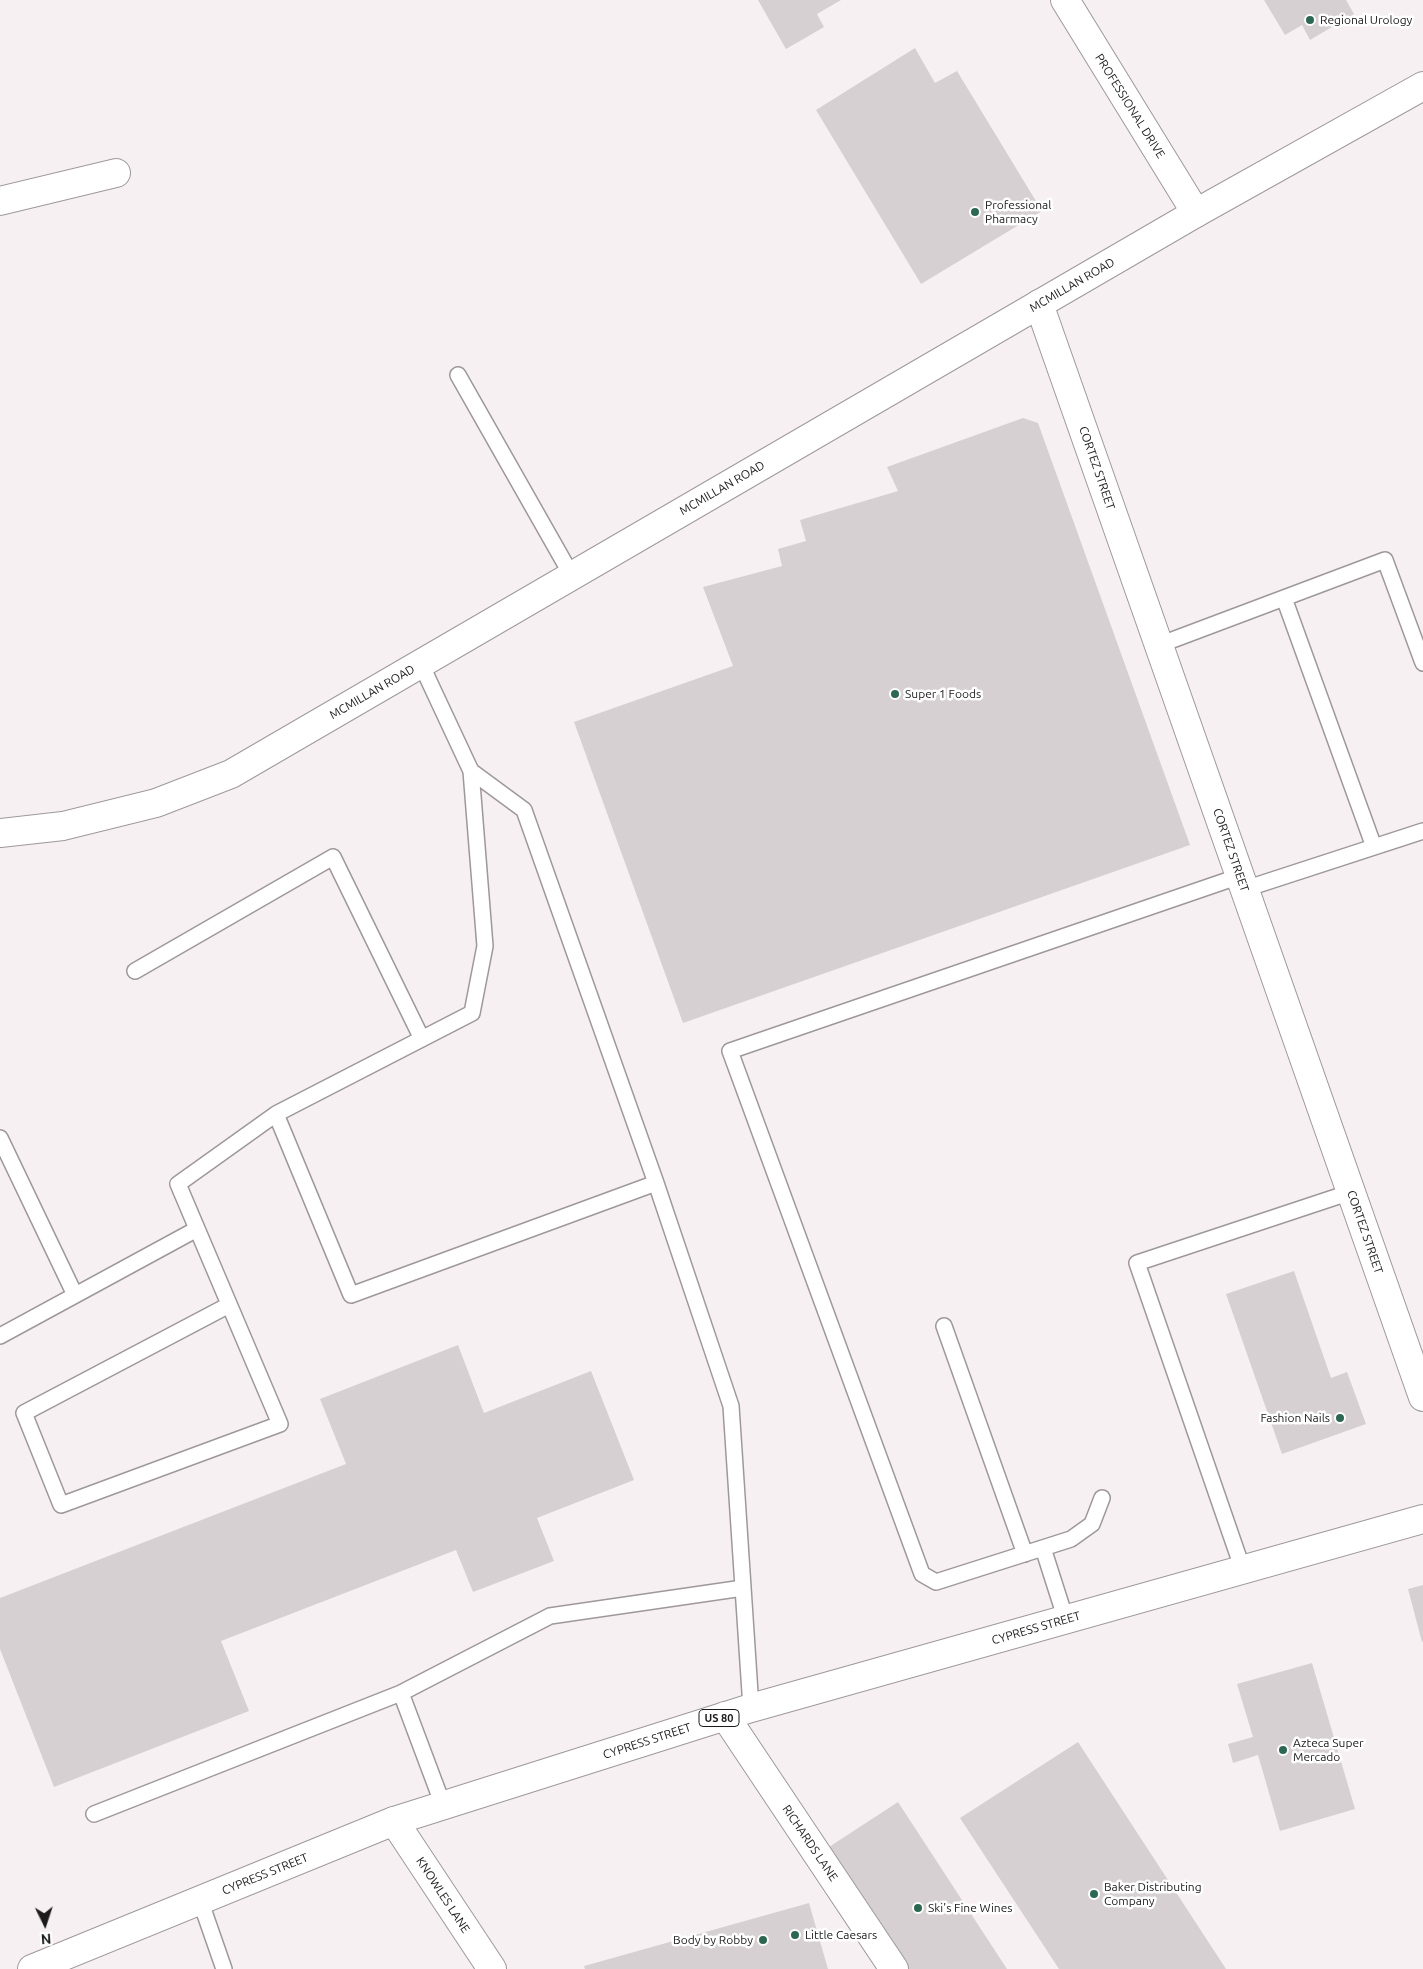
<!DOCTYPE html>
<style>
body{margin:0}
#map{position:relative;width:1423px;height:1969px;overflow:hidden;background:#f7f0f2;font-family:Ubuntu,sans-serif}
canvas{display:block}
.north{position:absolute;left:20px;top:1899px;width:50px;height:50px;-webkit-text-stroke:4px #fff;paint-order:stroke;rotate:176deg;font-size:14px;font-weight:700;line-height:20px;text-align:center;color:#1c1a1a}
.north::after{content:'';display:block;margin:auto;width:18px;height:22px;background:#1c1a1a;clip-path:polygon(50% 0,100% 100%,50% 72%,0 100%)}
</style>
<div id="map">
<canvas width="1423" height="1969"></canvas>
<div class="north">N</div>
</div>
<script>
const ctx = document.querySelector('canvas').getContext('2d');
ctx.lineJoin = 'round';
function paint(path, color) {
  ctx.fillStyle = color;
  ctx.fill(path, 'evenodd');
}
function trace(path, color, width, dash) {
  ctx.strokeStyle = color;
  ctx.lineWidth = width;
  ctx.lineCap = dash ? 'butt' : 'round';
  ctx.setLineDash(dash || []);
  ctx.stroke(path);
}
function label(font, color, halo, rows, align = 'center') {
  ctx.font = font + ' Ubuntu,sans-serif';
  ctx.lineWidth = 5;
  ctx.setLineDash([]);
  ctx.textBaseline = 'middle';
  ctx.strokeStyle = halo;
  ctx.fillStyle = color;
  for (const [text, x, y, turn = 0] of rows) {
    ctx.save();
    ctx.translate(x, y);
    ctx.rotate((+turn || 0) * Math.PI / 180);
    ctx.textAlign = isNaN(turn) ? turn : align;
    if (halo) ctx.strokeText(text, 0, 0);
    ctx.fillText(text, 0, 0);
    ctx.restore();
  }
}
paint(new Path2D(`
 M758,0h83l-24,14 7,13 -38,22z
 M1264,0h82l8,14 -44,26 -8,-15 -17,10z
 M915,48l20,35 22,-12 85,140 -121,73 -105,-174z
 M1023,418l15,5 152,422 -507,178 -109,-301 159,-56 -30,-79 79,-21 -4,-17 28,-8 -6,-21 98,-29 -11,-24z
 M1294,1271l37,107 16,-6 19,52 -84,30 -56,-160z
 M458,1345l26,68 107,-42 43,109 -97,38 17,43 -81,31 -17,-42 -235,91 28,70 -195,76 -54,-138v-51l346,-134 -26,-65z
 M1423,1585v57h-1l-14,-53z
 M1312,1663l43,146 -75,22 -22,-76 -25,8 -5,-19 25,-7 -16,-53z
 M1078,1742l148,227h-167l-99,-151z
 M898,1802l109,167h-98l-80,-122z
 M809,1903l19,66h-243l-1,-3z`), '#d7d0d2');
const lane = new Path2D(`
 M458,375l114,201
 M1284,598l90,249
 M1159,645l226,-85 38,103
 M421,664l50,107 53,39 132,373 75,223 20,302
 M471,771l14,175 -13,67 -196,101 75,181 305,-112
 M1245,889l178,-58
 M135,971l198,-114 89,182
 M0,1138l75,157
 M229,1305l-205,108 37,92 219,-81 -102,-240 98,-70
 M944,1326l81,228
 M0,1336l197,-107
 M1102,1498l-10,26 -21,15 -135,43 -14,-8 -192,-523 510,-175
 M1043,1548l23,72
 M1243,1570l-106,-307 214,-71
 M401,1693l149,-77 193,-28
 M94,1814l307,-121 42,112
 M200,1900l24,69`);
const street = new Path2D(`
 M1065,0l131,213
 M0,201l116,-28
 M1039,304l384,1093
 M725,1716l169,253
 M394,1821l98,148`);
const secondary = new Path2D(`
 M0,833l63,-7 93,-23 75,-29 965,-561 227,-127`);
const primary = new Path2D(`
 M32,1969l362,-148 357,-113 672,-189`);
trace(lane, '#9f9899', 18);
trace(street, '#9f9899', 30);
trace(secondary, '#9f9899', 30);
trace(primary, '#9f9899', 30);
trace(lane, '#fff', 15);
trace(street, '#fff', 28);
trace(secondary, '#fff', 28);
trace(primary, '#fff', 28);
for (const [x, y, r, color] of [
 [1310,20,5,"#2c6751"],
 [975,212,5,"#2c6751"],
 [895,694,5,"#2c6751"],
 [1340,1418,5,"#2c6751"],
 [1283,1750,5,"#2c6751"],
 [1094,1894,5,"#2c6751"],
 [918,1908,5,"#2c6751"],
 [795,1935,5,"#2c6751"],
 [763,1940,5,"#2c6751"]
]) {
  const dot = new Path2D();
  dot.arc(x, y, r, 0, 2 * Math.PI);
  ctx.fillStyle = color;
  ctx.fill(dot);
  trace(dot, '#fff', 2);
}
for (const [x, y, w] of [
 [719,1718,40]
]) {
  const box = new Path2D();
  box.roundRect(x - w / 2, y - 8.5, w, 17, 4);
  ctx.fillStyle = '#fff';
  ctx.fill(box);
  trace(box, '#1c1a1a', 1);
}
label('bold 11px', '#1c1a1a', null, [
 ["US 80",719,1718]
]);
label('12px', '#1c1a1a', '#fff', [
 ["Regional Urology",1320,20],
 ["Professional",985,205],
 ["Pharmacy",985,219],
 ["Super 1 Foods",905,694],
 ["Fashion Nails",1330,1418,"right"],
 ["Azteca Super",1293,1743],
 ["Mercado",1293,1757],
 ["Baker Distributing",1104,1887],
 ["Company",1104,1901],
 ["Ski's Fine Wines",928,1908],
 ["Little Caesars",805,1935],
 ["Body by Robby",753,1940,"right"]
], 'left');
label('12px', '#1c1a1a', '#fff', [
 ["PROFESSIONAL DRIVE",1130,106,58],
 ["MCMILLAN ROAD",1072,285,-30],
 ["CORTEZ STREET",1097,468,71],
 ["MCMILLAN ROAD",722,488,-30],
 ["MCMILLAN ROAD",372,692,-30],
 ["CORTEZ STREET",1231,850,71],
 ["CORTEZ STREET",1365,1232,71],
 ["CYPRESS STREET",1036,1628,-16],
 ["CYPRESS STREET",647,1741,-18],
 ["RICHARDS LANE",810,1843,56],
 ["CYPRESS STREET",265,1874,-22],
 ["KNOWLES LANE",443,1895,57]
]);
</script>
